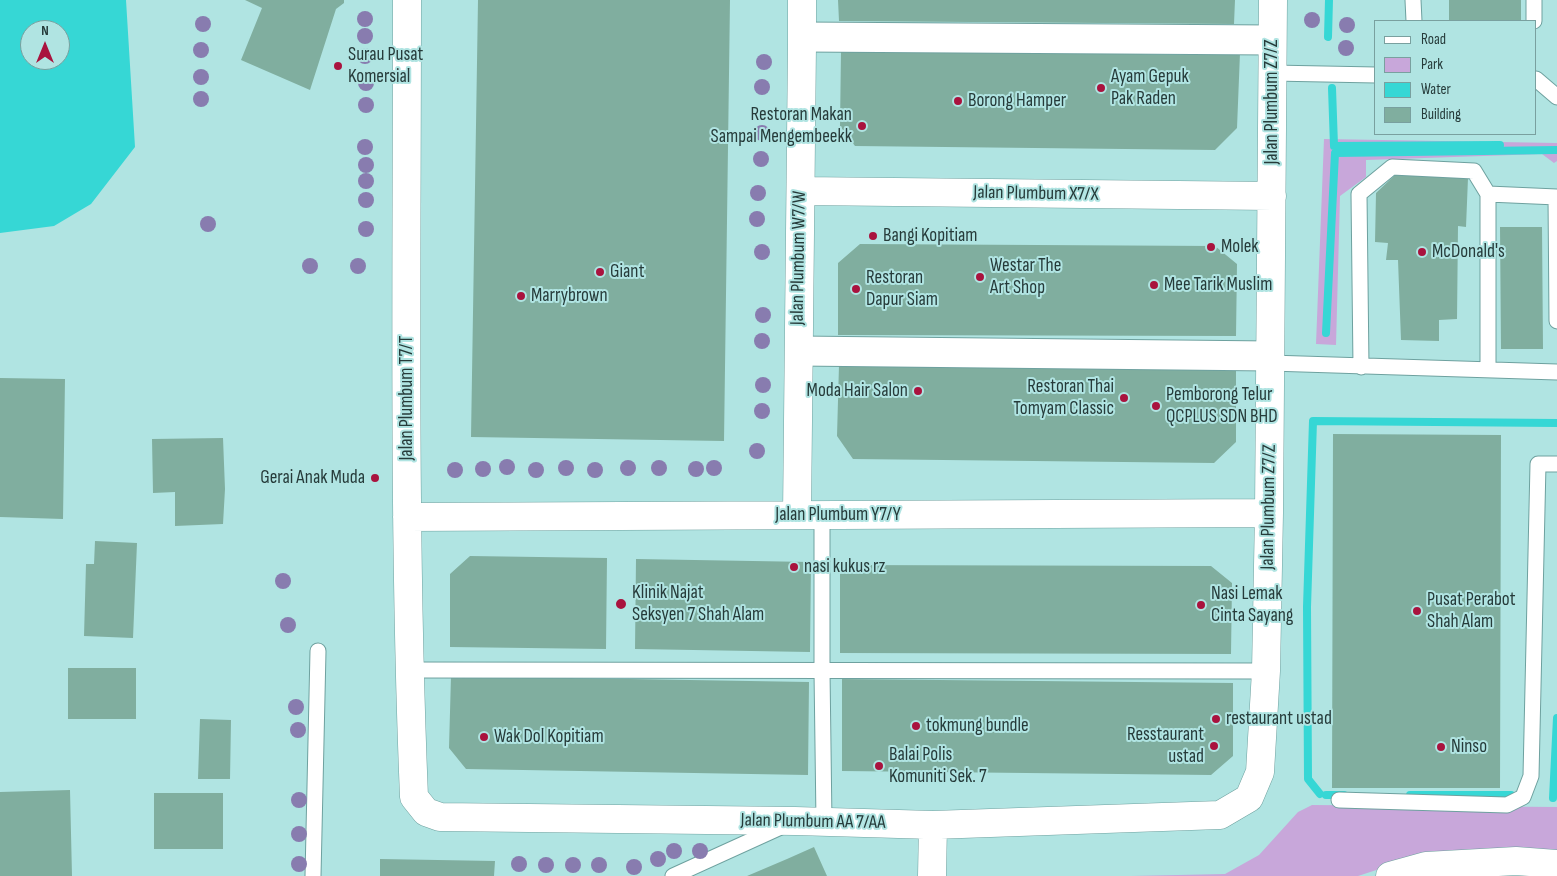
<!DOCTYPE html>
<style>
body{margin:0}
#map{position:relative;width:1557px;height:876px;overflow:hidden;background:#b0e4e2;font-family:"Sofia Sans Condensed",sans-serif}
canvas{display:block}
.legend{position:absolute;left:1374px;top:20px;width:162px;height:115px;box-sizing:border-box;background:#b0e4e2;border:1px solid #79a09f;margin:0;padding:6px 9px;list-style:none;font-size:15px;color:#263b3a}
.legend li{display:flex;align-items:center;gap:10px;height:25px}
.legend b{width:25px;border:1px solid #79a09f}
.north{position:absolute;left:20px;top:20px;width:50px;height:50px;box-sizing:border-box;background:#b0e4e2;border:1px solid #79a09f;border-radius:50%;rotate:0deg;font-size:14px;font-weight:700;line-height:20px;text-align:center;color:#263b3a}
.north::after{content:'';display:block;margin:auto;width:18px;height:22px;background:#a9133e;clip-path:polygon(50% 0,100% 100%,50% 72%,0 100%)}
</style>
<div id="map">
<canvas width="1557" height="876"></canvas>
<ul class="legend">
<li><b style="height:6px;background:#fff"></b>Road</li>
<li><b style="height:14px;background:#c8a7da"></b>Park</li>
<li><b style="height:14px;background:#36d7d5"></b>Water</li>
<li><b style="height:14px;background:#80ae9f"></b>Building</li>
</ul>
<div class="north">N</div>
</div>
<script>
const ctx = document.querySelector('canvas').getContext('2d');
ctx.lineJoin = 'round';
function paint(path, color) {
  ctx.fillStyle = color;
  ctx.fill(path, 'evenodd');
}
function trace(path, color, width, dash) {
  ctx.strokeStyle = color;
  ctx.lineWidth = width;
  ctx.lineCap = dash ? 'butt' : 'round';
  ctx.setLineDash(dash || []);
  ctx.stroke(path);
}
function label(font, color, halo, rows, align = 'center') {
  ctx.font = font + ' "Sofia Sans Condensed",sans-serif';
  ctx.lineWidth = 4;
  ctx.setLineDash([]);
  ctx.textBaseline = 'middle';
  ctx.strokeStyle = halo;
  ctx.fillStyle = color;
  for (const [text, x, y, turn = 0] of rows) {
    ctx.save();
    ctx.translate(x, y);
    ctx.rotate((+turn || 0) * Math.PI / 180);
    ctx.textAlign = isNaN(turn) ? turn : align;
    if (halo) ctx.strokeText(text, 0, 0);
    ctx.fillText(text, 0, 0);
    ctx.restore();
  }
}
paint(new Path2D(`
 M1324,139l233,4v18l-3,2 -12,-9 -176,6v17l-26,19 -4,149 -20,-1z
 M1312,805l245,2v49l-150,4 -49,16h-227l94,-2 34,-19 39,-43z`), '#c8a7da');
paint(new Path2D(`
 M0,0h126l9,147 -44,57 -37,22 -54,7zM30,30h30v30h-30z`), '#36d7d5');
trace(new Path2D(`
 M1328,37l1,-37
 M1332,88l2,58 166,-1
 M1326,333l9,-180 222,-3
 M1320,794l-12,-15 -1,-172 6,-186 244,2
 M1326,795h18
 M1410,795h101
 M1553,798l4,-80`), '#36d7d5', 8);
paint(new Path2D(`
 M245,0h99v3l-8,6 -26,81 -69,-30 21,-52z
 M478,0h252l-6,441 -253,-4z
 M838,0h397l-1,24 -395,-3z
 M1449,0h72v21h-72z
 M841,51h98l266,4 35,-2 -3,75 -22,22 -360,-4 -15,-20z
 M1395,175l73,3 -2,49 -8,-1 -1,93 -18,1v21l-38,-1 -3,-80h-12l2,-17 -13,-1 1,-49z
 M1500,227h42l1,122h-42z
 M860,244l355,2 22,18 -1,72 -398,-1v-72z
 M839,365l397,2v75l-22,21 -361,-4 -16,-23z
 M0,378l65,1 -2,140 -63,-2z
 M1333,434l168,1 -1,353h-168z
 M223,438l2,51 -2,35 -48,2v-34l-22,1 -1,-54z
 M95,541l42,2 -4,95 -49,-2 2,-72h8z
 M470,556l137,2 -1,91 -156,-2v-73z
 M636,559l175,3 -1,90 -175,-3z
 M840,565l371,1 21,17 -1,71 -391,-1z
 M68,668h68v51h-68z
 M451,676l358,6 -1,93 -342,-6 -17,-21z
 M842,679l391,4v73l-22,19 -369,-4z
 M200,719l31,1 -1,59h-32z
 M70,790l2,86h-72v-84z
 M154,793h69v56h-69z
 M814,847l13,29h-80l40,-17z
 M380,859l115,2 -1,15h-114z`), '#80ae9f');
const lane = new Path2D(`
 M1413,0l1,21
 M1534,21v-21
 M802,30l470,3
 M802,44l470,3
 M1272,73l104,2
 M1536,79l21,18
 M1488,194v176
 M1556,197l1,124
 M798,344l473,5
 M798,358l472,5 287,9
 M1361,367l-2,-173 33,-27 82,4 14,23 69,3
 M822,516v155l2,151
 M409,670l857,1
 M1339,800l168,5 16,-8 8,-21 7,-312h19
 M313,876l5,-225
 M673,876l110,-50`);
const street = new Path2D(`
 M407,0c0,266 -4,531 7,797l12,15 14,5 355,4 138,4 287,-10 29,-17 11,-26 6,-101 3,-158 4,-513
 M801,191l471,5
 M797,515l5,-471v-44
 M407,517l862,-4
 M932,876l1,-51
 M1390,876l36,-10 90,-5 41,3`);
trace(lane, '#6ea19f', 17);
trace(street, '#6ea19f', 29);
trace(lane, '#fff', 15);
trace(street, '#fff', 28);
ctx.fillStyle = '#887caf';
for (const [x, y] of [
 [365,19],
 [1312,20],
 [203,24],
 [1347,25],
 [365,36],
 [1346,48],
 [201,50],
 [365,56],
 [764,62],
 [201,77],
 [366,83],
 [762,87],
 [201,99],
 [366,105],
 [762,133],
 [365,147],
 [761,159],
 [366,165],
 [366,181],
 [758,193],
 [366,200],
 [757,219],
 [208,224],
 [366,229],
 [762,252],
 [310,266],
 [358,266],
 [763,315],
 [762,341],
 [763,385],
 [762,411],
 [757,451],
 [507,467],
 [566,468],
 [628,468],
 [659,468],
 [714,468],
 [483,469],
 [696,469],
 [455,470],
 [536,470],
 [595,470],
 [283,581],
 [288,625],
 [296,707],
 [298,730],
 [299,800],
 [299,834],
 [674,851],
 [700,851],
 [658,859],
 [299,864],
 [519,864],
 [546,865],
 [573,865],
 [599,865],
 [634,867]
]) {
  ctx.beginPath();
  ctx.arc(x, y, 8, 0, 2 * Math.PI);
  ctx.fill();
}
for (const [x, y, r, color] of [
 [338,66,5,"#a9133e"],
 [1101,88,5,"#a9133e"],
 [958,101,5,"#a9133e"],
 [862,126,5,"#a9133e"],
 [873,236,5,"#a9133e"],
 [1211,247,5,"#a9133e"],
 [1422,252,5,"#a9133e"],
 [600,272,5,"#a9133e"],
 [980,277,5,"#a9133e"],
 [1154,285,5,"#a9133e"],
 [856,289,5,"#a9133e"],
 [521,296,5,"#a9133e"],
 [918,391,5,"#a9133e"],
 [1124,398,5,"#a9133e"],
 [1156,406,5,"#a9133e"],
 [375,478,5,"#a9133e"],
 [794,567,5,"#a9133e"],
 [621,604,6,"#a9133e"],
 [1201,605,5,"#a9133e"],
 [1417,611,5,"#a9133e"],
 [1216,719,5,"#a9133e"],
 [916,726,5,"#a9133e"],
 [484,737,5,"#a9133e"],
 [1214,746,5,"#a9133e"],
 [1441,747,5,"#a9133e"],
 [879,766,5,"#a9133e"]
]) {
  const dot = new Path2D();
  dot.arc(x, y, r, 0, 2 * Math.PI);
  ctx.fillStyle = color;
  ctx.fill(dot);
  trace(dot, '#b0e4e2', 2);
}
label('19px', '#263b3a', '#b0e4e2', [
 ["Surau Pusat",348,55],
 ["Komersial",348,77],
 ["Ayam Gepuk",1111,77],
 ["Pak Raden",1111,99],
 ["Borong Hamper",968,101],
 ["Restoran Makan",852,115,"right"],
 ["Sampai Mengembeekk",852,137,"right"],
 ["Bangi Kopitiam",883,236],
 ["Molek",1221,247],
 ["McDonald's",1432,252],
 ["Westar The",990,266],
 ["Art Shop",990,288],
 ["Giant",610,272],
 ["Restoran",866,278],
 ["Dapur Siam",866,300],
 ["Mee Tarik Muslim",1164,285],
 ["Marrybrown",531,296],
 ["Restoran Thai",1114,387,"right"],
 ["Tomyam Classic",1114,409,"right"],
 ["Moda Hair Salon",908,391,"right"],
 ["Pemborong Telur",1166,395],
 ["QCPLUS SDN BHD",1166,417],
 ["Gerai Anak Muda",365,478,"right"],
 ["nasi kukus rz",804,567],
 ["Klinik Najat",632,593],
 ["Seksyen 7 Shah Alam",632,615],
 ["Nasi Lemak",1211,594],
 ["Cinta Sayang",1211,616],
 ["Pusat Perabot",1427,600],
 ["Shah Alam",1427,622],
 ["restaurant ustad",1226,719],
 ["tokmung bundle",926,726],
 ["Resstaurant",1204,735,"right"],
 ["ustad",1204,757,"right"],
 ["Wak Dol Kopitiam",494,737],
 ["Ninso",1451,747],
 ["Balai Polis",889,755],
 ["Komuniti Sek. 7",889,777]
], 'left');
label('19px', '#263b3a', '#b0e4e2', [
 ["Jalan Plumbum Z7/Z",1272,102,-90],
 ["Jalan Plumbum X7/X",1036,194,1],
 ["Jalan Plumbum W7/W",799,258,-89],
 ["Jalan Plumbum T7/T",407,398,-90],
 ["Jalan Plumbum Z7/Z",1269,507,-89],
 ["Jalan Plumbum Y7/Y",838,515],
 ["Jalan Plumbum AA 7/AA",813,822,1]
]);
</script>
